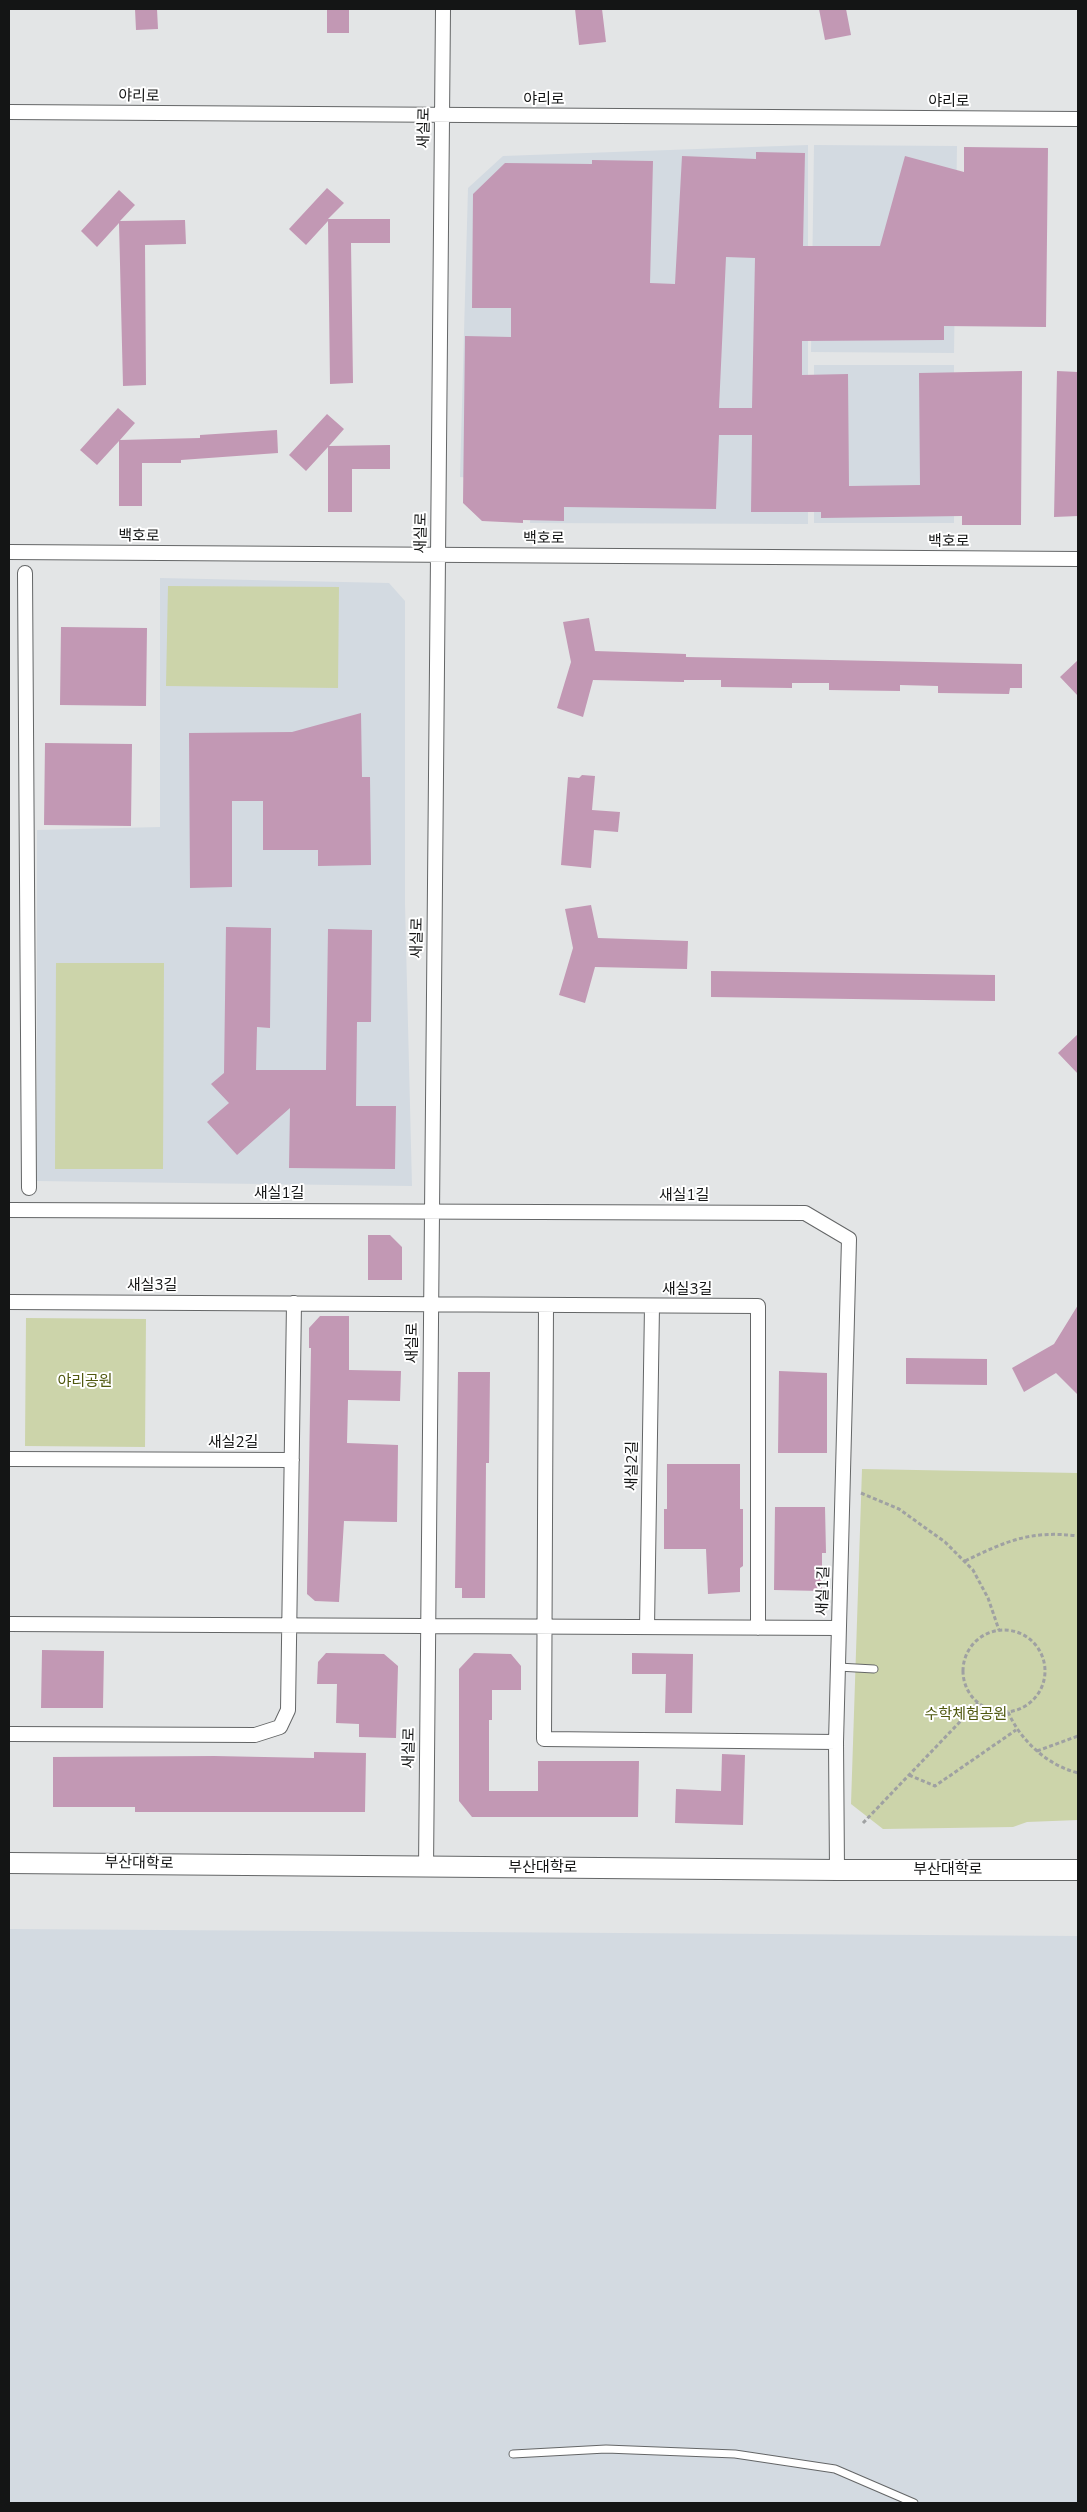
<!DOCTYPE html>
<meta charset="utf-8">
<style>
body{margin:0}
#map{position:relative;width:1087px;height:2512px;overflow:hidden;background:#e3e5e6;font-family:"Nunito Sans",sans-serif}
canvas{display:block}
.frame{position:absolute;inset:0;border:10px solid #141515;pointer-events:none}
</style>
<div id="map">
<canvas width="1087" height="2512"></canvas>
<div class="frame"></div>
</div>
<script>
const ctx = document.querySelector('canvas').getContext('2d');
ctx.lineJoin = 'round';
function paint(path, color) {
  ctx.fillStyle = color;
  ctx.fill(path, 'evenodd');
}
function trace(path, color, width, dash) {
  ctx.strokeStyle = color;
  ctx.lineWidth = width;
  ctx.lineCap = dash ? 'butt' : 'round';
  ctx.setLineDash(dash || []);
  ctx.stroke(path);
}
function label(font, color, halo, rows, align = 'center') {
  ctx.font = font + ' "Nunito Sans","Noto Sans KR",sans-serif';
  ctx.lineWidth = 4;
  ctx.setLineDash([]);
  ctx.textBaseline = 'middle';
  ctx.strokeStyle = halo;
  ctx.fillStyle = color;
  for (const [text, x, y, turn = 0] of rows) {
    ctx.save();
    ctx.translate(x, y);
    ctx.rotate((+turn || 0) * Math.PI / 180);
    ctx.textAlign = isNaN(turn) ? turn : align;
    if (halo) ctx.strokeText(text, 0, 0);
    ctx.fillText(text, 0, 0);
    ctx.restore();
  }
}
paint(new Path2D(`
 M808,145v379l-278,-1 2,-41 -72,-5 8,-289 35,-32z
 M814,145l143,1 -3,207 -143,-1z
 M814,365h140v158h-140z
 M160,578l229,5 16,18v303l7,282 -375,-5v-351l123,-3z
 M9,1929l1069,7v567h-1069z`), '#d3dae1');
paint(new Path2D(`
 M168,586l171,1 -1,101 -172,-2z
 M56,963h108l-1,206h-108z
 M26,1318l120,1 -1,128 -120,-1z
 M862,1469l216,4v347l-51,2 -14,5 -130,2 -32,-25z`), '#ccd4aa');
paint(new Path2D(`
 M135,9h22l1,20 -22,1z
 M327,9h22v24h-22z
 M575,9h27l4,33 -27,3z
 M819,9h27l5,26 -26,5z
 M964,147l84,1 -2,179 -102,-1v14l-142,1v34l46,-1 1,112 71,-1 -1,-112 103,-2 -1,154h-59v-9l-141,2v-6h-70l1,-77h-33l-3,74 -152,-2v14l-41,-1v3l-41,-2 -19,-18 2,-167 46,1v-29h-39l1,-114 32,-31 87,1v-4l61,1 -3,122 25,1 7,-128 74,3v-7l49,1 -2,93h77l25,-90 59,16zM726,257l29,1 -3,150h-33z
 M327,188l17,15 -16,16h62v24h-39l2,140 -23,1 -2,-163 -22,24 -17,-16z
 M119,190l16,15 -15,16 65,-1 1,24 -41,1 1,140 -23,1 -4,-163 -22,24 -16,-16z
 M1057,371l21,1v144l-24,1z
 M118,408l17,15 -15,17 80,-2v-3l77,-5 1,23 -97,7v3h-39v43h-23v-65l-22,24 -17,-15z
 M327,414l17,15 -15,17 61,-1v24h-38v43h-24v-65l-22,24 -17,-16z
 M589,618l6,33 91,3v3l336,7v24h-12l-1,6 -71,-1v-7l-38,-1v6l-71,-1v-7h-37v5l-71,-1v-7h-37v2l-91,-2 -10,37 -26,-9 14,-46 -8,-40z
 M61,627l86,1 -1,78 -86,-1z
 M1078,660v36l-18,-19z
 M361,713l1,64h8l1,88 -53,1v-16h-55v-49h-31v86l-42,1 -1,-155 103,-1z
 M45,743l87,1 -1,82 -87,-1z
 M582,775l13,1 -3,34 28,2 -2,20 -24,-2 -3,38 -30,-3 7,-88 11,1z
 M591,905l7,33 90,3 -1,28 -92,-2 -10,36 -26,-8 14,-47 -8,-39z
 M226,927l45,1 -1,100 -13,-1 -1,43h70l2,-141 44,1 -1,92h-14l-1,84h40l-1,63 -106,-1 1,-60 -53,47 -30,-33 22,-19 -18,-19 13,-11z
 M711,971l284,4v26l-284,-4z
 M1078,1034v40l-20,-21z
 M368,1235h22l12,12v33h-34z
 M1078,1305v90l-22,-22 -32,19 -12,-24 42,-24z
 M320,1316h29v54l52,1 -1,30 -52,-1 -1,43 51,2 -1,77 -53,-1 -5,81 -24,-1 -8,-7 4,-246h-2v-20z
 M906,1358l81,1v26l-81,-1z
 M779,1371l48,2v80h-49z
 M458,1372h32l-1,91h-3l-1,135h-23v-10h-7z
 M667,1464h73v45h3v57l-3,2v24l-32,2 -2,-45h-42v-40h3z
 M775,1507h50l1,46h-4v38l-48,-1z
 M42,1650l62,1 -1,57h-62z
 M326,1653l58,1 14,12 -2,72 -37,-1v-13l-23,-1 1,-39h-20l1,-22z
 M474,1653l37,1 10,12v24h-29v30h-3v71h49v-30h101l-1,56h-166l-13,-16v-132z
 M632,1653l61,1 -1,59h-27l1,-39h-34z
 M314,1752l52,1 -1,59h-230v-5h-82v-50l161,-1 100,2z
 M722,1754l23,1 -2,70 -68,-2 1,-34 45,2z`), '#c298b4');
const lane = new Path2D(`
 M838,1667l36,2
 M513,2454l93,-5 129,5 100,15 79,34`);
const street = new Path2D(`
 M9,112l1069,7
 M9,552l1069,7
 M25,573l4,615
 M9,1210l796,3 44,26 -13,503 1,128
 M9,1302l749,4v322
 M546,1305l-2,434 292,3
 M9,1459l283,1
 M9,1624l830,4
 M647,1627l5,-321
 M9,1734l246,1 25,-8 8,-17 6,-407
 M426,1867l17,-1858`);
const secondary = new Path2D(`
 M9,1863l828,7h241`);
trace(lane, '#646667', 9);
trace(street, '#646667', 16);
trace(secondary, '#646667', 22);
trace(new Path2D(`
 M861,1493l38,16 46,33 28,28 15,28 11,32
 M965,1561c41,-20 66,-31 113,-25
 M963 1671a41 41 0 1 1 82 0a41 41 0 1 1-82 0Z
 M1008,1712c13,29 39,53 70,61
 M1037,1751l41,-15
 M909,1775l26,11 81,-56
 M863,1823l115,-120`), '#9fa1a2', 3, [4, 2.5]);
trace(lane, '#fff', 7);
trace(street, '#fff', 14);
trace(secondary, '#fff', 20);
label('15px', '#141515', '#fff', [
 ["야리로",139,97,1],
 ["야리로",544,100],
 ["야리로",949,102],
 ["새실로",425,128,-89],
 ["새실로",422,533,-89],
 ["백호로",139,537,1],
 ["백호로",544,539],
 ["백호로",949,542],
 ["새실로",418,938,-89],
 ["새실1길",279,1194],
 ["새실1길",684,1196],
 ["새실3길",152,1286],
 ["새실3길",687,1290],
 ["새실로",413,1343,-90],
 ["새실2길",233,1443],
 ["새실2길",633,1466,-89],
 ["새실1길",824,1591,-88],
 ["새실로",410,1748,-89],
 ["부산대학로",139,1864,1],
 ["부산대학로",543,1868],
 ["부산대학로",948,1870]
]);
label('15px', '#4f580e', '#fff', [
 ["야리공원",85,1382],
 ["수학체험공원",966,1715]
]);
</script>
